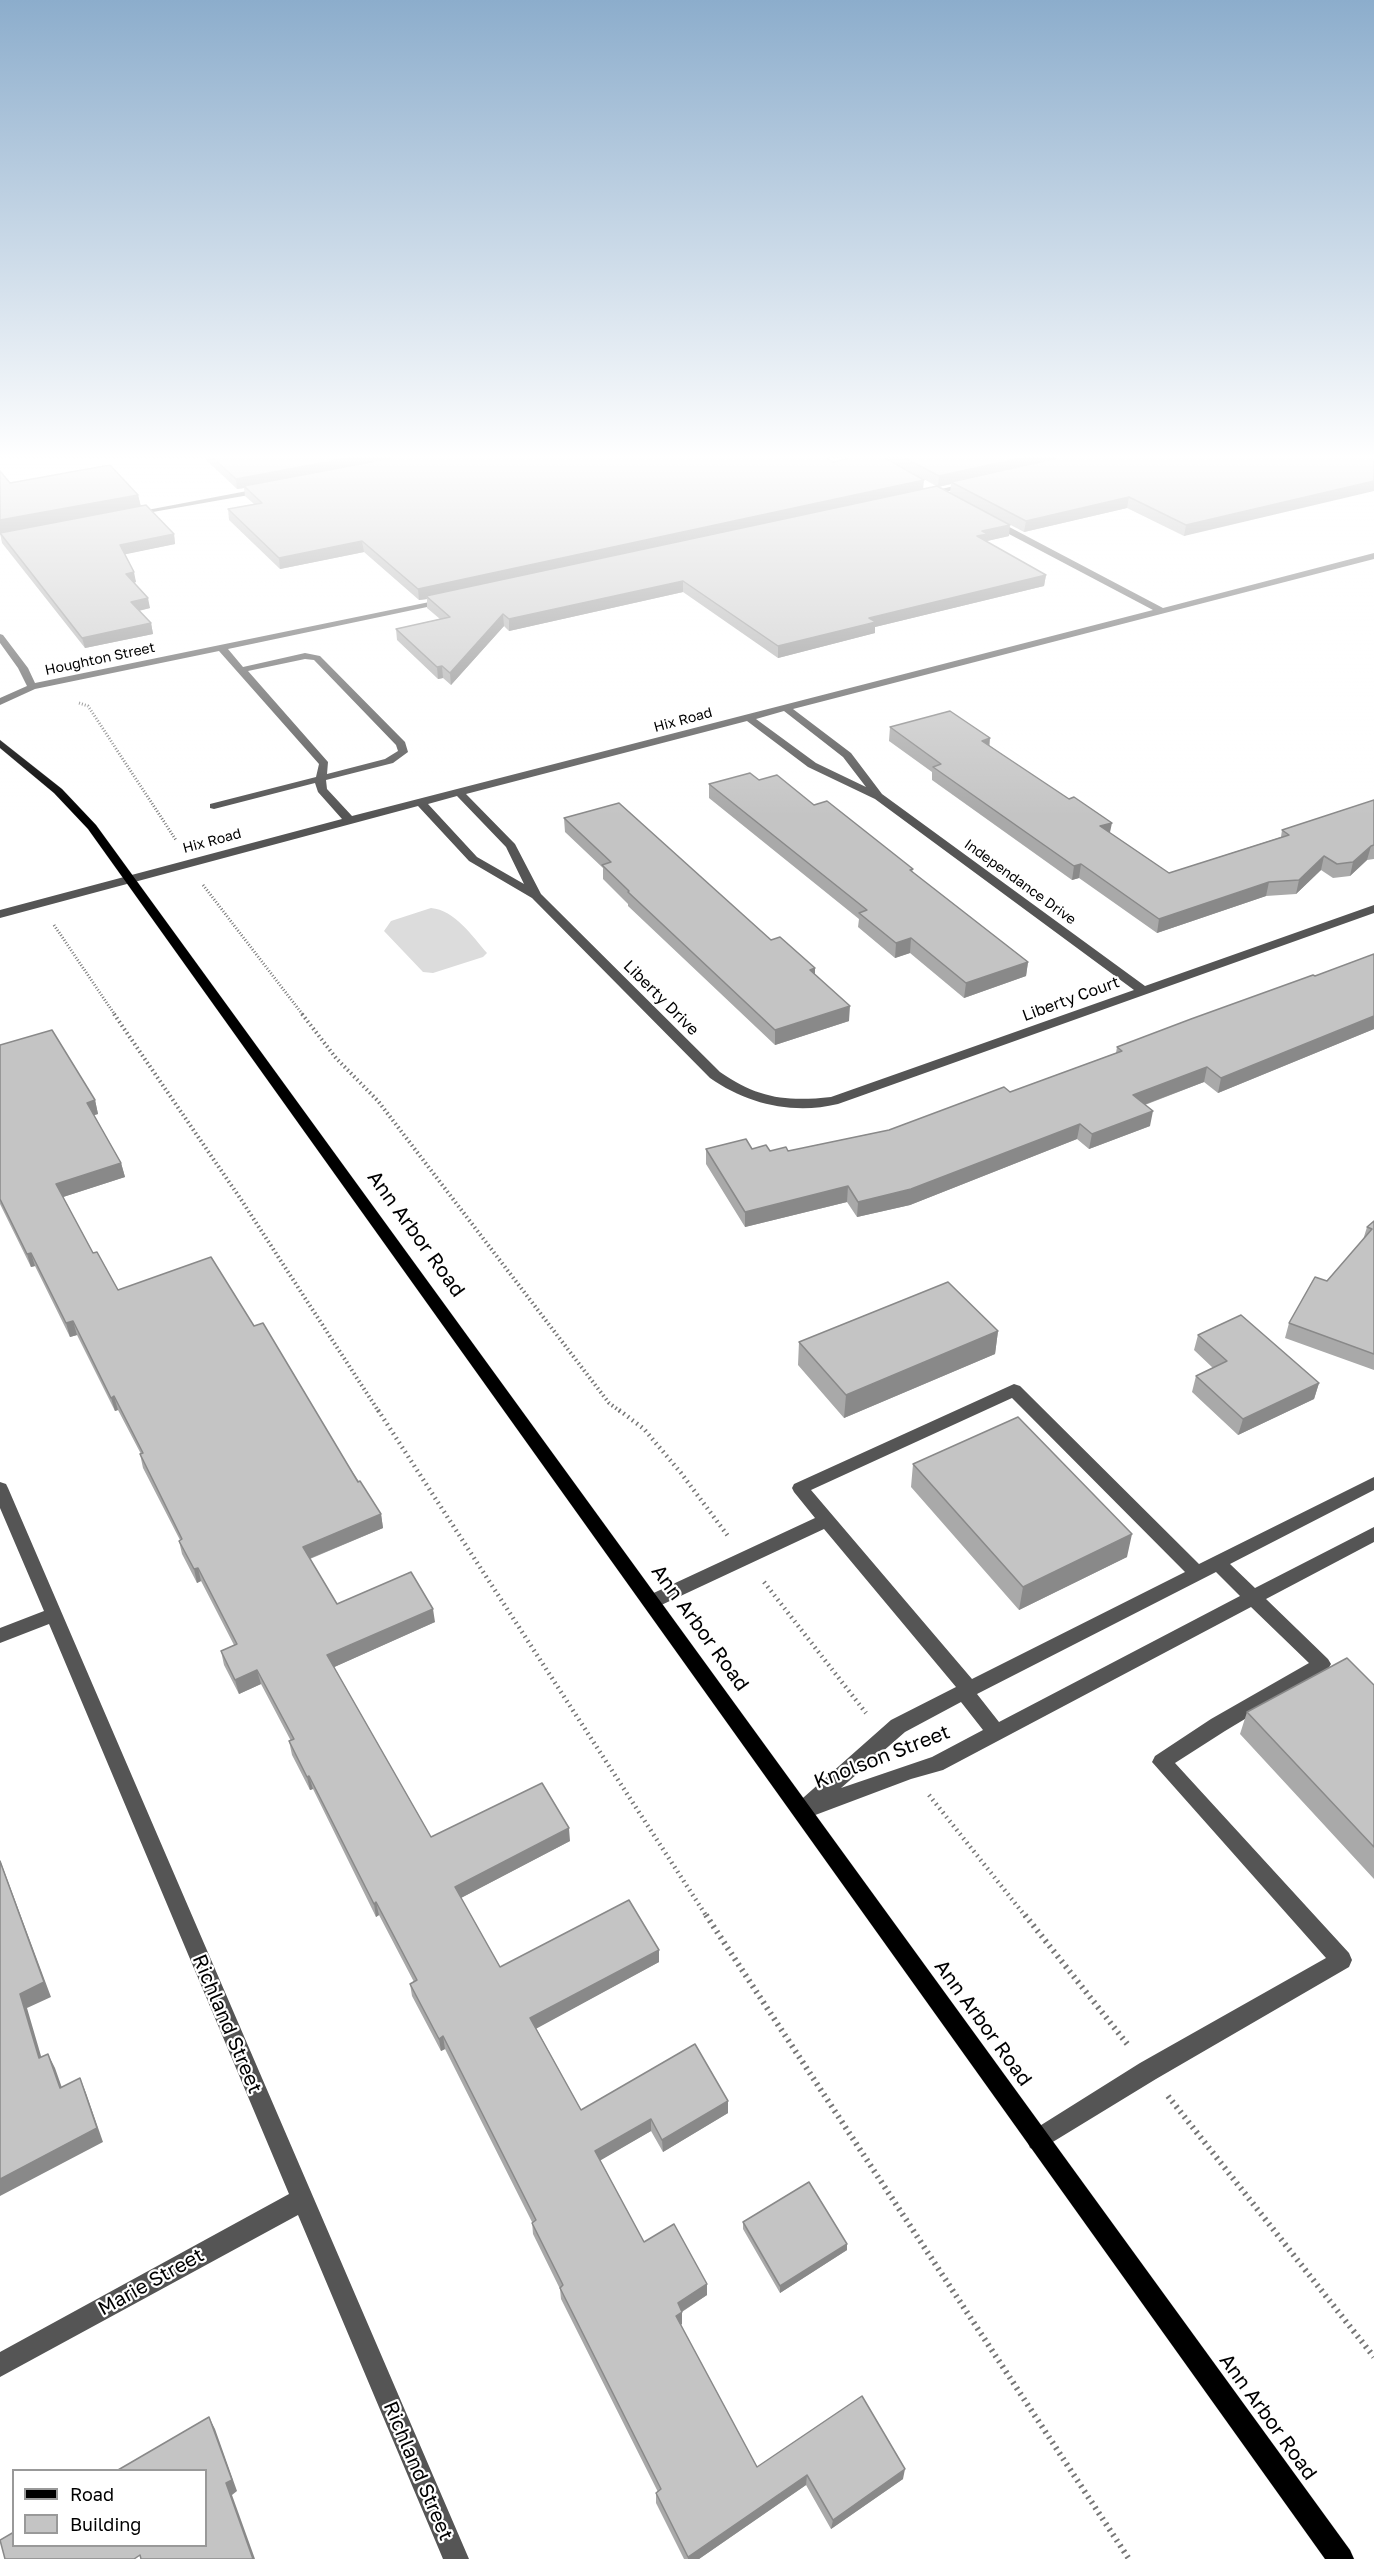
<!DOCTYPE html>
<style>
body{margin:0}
#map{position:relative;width:1374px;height:2559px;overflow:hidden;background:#fff;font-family:"Golos Text",sans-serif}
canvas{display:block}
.legend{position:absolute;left:12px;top:2469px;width:195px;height:78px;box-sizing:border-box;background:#fff;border:2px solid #999;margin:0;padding:8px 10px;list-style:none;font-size:18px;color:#000}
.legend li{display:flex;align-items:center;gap:12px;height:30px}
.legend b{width:30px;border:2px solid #999}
</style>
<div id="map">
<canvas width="1374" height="2559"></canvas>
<ul class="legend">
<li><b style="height:8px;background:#000"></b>Road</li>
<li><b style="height:16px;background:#c4c4c4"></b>Building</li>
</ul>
</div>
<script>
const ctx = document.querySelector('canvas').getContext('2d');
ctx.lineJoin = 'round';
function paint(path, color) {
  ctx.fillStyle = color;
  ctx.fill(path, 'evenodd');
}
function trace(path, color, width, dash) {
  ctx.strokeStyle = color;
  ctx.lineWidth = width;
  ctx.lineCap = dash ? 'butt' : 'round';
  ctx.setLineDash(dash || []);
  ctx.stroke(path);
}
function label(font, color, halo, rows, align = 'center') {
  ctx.font = font + ' "Golos Text",sans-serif';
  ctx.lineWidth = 4.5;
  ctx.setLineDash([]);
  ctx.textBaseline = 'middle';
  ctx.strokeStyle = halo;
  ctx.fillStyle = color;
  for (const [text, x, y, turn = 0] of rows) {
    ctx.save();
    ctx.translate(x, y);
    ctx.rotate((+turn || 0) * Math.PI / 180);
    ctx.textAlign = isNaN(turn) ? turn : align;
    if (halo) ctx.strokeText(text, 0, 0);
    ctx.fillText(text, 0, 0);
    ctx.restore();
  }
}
paint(new Path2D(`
 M431,908c24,2 41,28 56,45l-4,4 -50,16 -10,-1 -39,-41 7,-10z`), '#dcdcdc');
const major = new Path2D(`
 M0,740l62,49 34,36 1254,1725 4,9h-29l-1237,-1730 -34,-36 -54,-45z`);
trace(major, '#dbdbdb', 1);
trace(new Path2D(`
 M79,703l9,3 88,134
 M203,885l100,130
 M54,925l61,90`), '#777', 3, [1, 2]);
trace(new Path2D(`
 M114,1014l126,184 139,214
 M302,1014l34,44 42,43 231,302 12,9`), '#777', 4, [1.5, 3]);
trace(new Path2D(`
 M378,1410l329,507
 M619,1410l25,19 37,44 47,63
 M764,1582l102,131
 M929,1795l97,122`), '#777', 4.5, [1.5, 4]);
trace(new Path2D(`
 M706,1915l423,644
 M1025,1915l103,130
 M1168,2096l206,261`), '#777', 6, [2, 4.5]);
paint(new Path2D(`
 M971,482h3v4l-50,10 -4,-2z
 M263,488l4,2 -1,2 -136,24 -4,-2z
 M990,520h6l167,88 211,-55v6l-581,150 58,44 31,41 263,192 229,-81v8l-536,191c-45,11 -91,0 -128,-26l-178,-180 -63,-37 -51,-55 -418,112v-8l342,-91 -24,-27 -3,-9 -101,26 -4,-1v-4l106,-27 3,-13 -100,-113 -184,38 -35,16v-7l27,-12 -9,-18 -18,-25v-9l3,1 25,33 7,15 414,-85 2,2 -5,3 -218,46 15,18 62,-14 15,3 85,86 3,10 -15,11 -67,17 1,9 25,27 801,-206 -163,-86zM305,659l9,1 82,85 2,6 -13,8 -58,15 1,-12 -80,-91zM784,711l59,46 23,30 -50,-24 -60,-44zM747,721l61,46 67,32 259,191 -303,107c-45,5 -74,1 -111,-25l-179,-178 -26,-50 -49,-50zM457,796l49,51 18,37 -47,-27 -49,-53z
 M1014,1384l6,2 179,178 175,-87v13l-144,74 25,24 119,-61v15l-108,57 62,60 3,5 -3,5 -103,62 -50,32 174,190 3,7 -3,7 -193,112 -118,72 -8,-3 -3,-8 3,-8 110,-69 186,-105 -174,-196 3,-6 56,-37 98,-56 -58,-56 -308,163 -32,9 -109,41 -7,-3 -3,-6 3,-6 96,-85 65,-33 -132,-158 -167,78 -6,2 -6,-2 -3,-5 3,-5 170,-79 -21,-26 -2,-4 2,-4zM1012,1398l173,174 -213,107 -161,-189zM1216,1572l24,24 -241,126 -22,-28zM961,1702l22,28 -51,27 -91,31 64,-56z
 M0,1482l6,2 2,4 461,1071h-26l-145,-344 -298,162v-25l289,-158 -240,-570 -49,19v-15l44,-17 -44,-103z`), '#555');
paint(major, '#000');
paint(new Path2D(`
 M204,458h623l6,4 90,27 86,47 -22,5v1l59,33 -2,11 -169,41v6l-97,25 -95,-66 -174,39 -5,-5 -53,59 -8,-7 -5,1 -41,-39 -1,-11 44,-10 -13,-11v-9l-8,1 -55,-48 -84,17 -51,-49 -1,-11 26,-5 -9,-8 -1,-8 -7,1z
 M889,458h485l-190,78 -57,-28 -103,24 -74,-39 1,-9 -13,3 -49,-27z
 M10,483l128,12 3,12 33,27 1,10 -50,10 11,28 -2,1 16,25 -11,3 12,12 2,11 -68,14 -83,-105 -2,-10z
 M890,727l99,18 121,88 59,40 112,-36 1,-7 92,-30v59l-7,1 -17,16 -17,2 -12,-8 -25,24 -30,2 -109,37 -78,-55 -7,2 -140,-100v-8l-43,-31z
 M759,780l55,25 99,64 -1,3 116,90 -2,14 -62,22 -54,-45 -15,5 -37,-31 1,-8 -150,-121v-14z
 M564,818l207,122 44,35 34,46 -74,24 -147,-139v-2l-25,-25v-11l-38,-36z
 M1374,954v75l-156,64 -14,-11 -59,23 5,21 -61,23 -12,-10 -167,66 -53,12 -10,-15 -102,25 -39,-63v-15h46l18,2h18l101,-21 121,-38 106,-39 1,-6 198,-71z
 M0,1045l95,55 3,14 -4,1 27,48 4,14 -62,20 30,56 25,37 136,36 127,188 2,14 -73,31 27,45 98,18 -101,45 97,170 139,4 -109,57 39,69 159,-17v12l-123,66 45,82 147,3 -65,39 -12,-21 -51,29 44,82 63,53 -25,17v12l-2,1 77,142 146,12 -72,50 -25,-44 -107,74h-15l-28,-56v-10l2,-1 -97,-193 -1,-10 -27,-55 -1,-12 -87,-173 -4,2 -29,-55 -2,-12 4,-2 -35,-67 -3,2 -63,-128 -3,1 -18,-35 -3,-14h2l-30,-57 -22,10 -15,-29 -3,-14 13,-6 -33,-64 -4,2 -15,-29 -3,-13 1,-1 -37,-72 -3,-14h1l-23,-44 -3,1 -38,-76 -7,2 -35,-71 -4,1 -31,-63z
 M1374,1221v149l-89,-32 4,-15 74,-83 4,-13z
 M998,1331l-3,23 -151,64 -46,-53 1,-23z
 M1198,1335l121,48 -5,16 -76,36 -46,-43 4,-16 17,-8 -19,-18z
 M913,1464l214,93 -108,53 -108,-123z
 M1374,1685v194l-134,-145 7,-22z
 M743,2222l104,28 -67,43 -37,-64z`), '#a9a9a9');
paint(new Path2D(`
 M348,458h57l-161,28v2l-7,1 -1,-10z
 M1021,458h45l-115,24v2l-13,3 1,-11z
 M924,480l-1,10 -497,106 1,3 -8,1 -1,-11z
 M1374,481v10l-190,45 2,-11z
 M138,495l3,12 -141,26v-13z
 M1129,497l-2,11 -103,24 2,-11z
 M1010,525l-1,11 -22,5 -1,4 -9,-9 5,-5z
 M174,534l1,10 -53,11 -2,-10z
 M362,541l2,11 -84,17 -1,-11z
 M134,572l2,10 -8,2 -2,-10z
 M1046,575l-2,11 -169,41v6l-97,25v-12l91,-28z
 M683,581v11l-174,39v-12z
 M148,598l2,10 -17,4 -2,-10z
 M503,614l1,12 -53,59 -1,-12z
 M151,623l2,11 -68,14 -3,-10z
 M442,666l1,12 -5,1 -1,-12z
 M990,738l-1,14 -7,-11z
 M1112,823l-3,14 -9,-11z
 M1371,846l-4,14 -17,16 3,-14z
 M1324,856l-3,14 -25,24 3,-14z
 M1081,864l-2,14 -7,2 2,-14z
 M1269,882l-3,14 -109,37 2,-14z
 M911,938l-1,15 -15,5 1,-15z
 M1028,962l-2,14 -62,22 2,-15z
 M815,968v15l-5,-13z
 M850,1006l-1,15 -74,24v-15z
 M1374,1016v13l-156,64 3,-15z
 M1207,1067l-3,15 -74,28 3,-15z
 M95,1100l3,14 -7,2 -4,-13z
 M1153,1111l-3,15 -61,23 3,-15z
 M1080,1124l-3,15 -167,66 -53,12 1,-15z
 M121,1163l4,14 -65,21 -4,-14z
 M848,1186l-1,16 -102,25v-15z
 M31,1253l4,13 -4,1 -4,-13z
 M73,1321l4,14 -7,2 -4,-14z
 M998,1331l-3,23 -151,64 2,-23z
 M1319,1383l-5,16 -76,36 5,-16z
 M114,1396l4,14 -3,1 -4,-13z
 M381,1514l2,14 -77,32 -3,-13z
 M1132,1534l-5,23 -108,53 4,-23z
 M198,1568l3,13 -4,2 -3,-14z
 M433,1609l2,13 -105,47 -3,-14z
 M257,1670l4,14 -22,10 -4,-14z
 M309,1776l4,13 -3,1 -3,-13z
 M569,1828l1,13 -113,59 -2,-13z
 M0,1860l51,137 -24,11 19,65 -7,-15 -19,-64z
 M376,1902l3,13 -3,2 -2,-13z
 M659,1950v12l-127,69 -2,-13z
 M443,2036l2,13 -4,2 -2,-12z
 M48,2054l7,14 12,34 -7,-14z
 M80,2078l6,15 17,49 -103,54v-17z
 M728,2101v12l-65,39 -1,-12z
 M651,2119v12l-55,32 -1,-12z
 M847,2244v6l-67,43v-7z
 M707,2284v11l-29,19v-11z
 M682,2312v12l-6,4v-12z
 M209,2417l6,12 22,62 -5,4 23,64h-2l-27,-76z
 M905,2469l-2,10 -72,50 2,-9z
 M807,2475l-1,10 -107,74h-11v-2z`), '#898989');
const building = new Path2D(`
 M213,458h135l-112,21z
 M392,458h435l6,4 17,-4h35l39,22 -506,109 -56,-48 -83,17 -51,-49 34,-6 -18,-17z
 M905,458h116l-82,18z
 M1058,458h316v23l-188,44 -57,-28 -103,24 -75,-39z
 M110,465l28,30 -138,25v-49l10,12z
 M937,486l73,39 -28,6 6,3 -11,2 69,39 -177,43 7,4 -98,24 -95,-65 -174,38 -6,-5 -53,59 -8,-7 -5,1 -41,-38 54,-12 -24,-21z
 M146,505l28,29 -54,11 14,27 -8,2 22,24 -17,4 20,21 -69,15 -82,-105z
 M950,711l40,27 -8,3 87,58 5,-2 38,26 -12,3 69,47 120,-38 -7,-5 92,-30v45l-3,1 -18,16 -16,2 -13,-8 -25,24 -30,2 -110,37 -78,-55 -7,2 -141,-99 8,-3 -51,-37z
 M750,773l9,7 18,-5 37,30 13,-4 86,68 -3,1 118,92 -62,21 -55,-45 -15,5 -37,-30 8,-3 -158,-126z
 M619,803l152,137 9,-3 35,31 -5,2 40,36 -75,24 -147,-138 1,-1 -27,-26 9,-3 -47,-44z
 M1374,954v62l-153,62 -14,-11 -74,28 20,16 -61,23 -12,-10 -169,65 -53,13 -10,-16 -103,26 -39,-63 40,-10 6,10 14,-4 4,6 16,-4 2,4 101,-21 115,-43 6,5 112,-41 -5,-4 74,-28 122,-44 2,1z
 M52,1030l43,70 -8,3 34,60 -65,21 37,69 4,-1 21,38 93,-33 43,69 9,-3 95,159 2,-1 21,33 -78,33 34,57 74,-32 22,37 -106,46 104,182 111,-54 27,45 -114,59 45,80 129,-67 30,50 -129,68 51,92 114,-66 33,57 -66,39 -11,-21 -56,32 49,91 30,-18 33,60 -29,19 4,9 -6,4 81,151 105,-71 43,73 -72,51 -26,-45 -119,82 -32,-64 5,-4 -101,-201 3,-3 -31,-62 4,-3 -93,-184 -4,3 -29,-55 7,-4 -41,-78 -2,2 -65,-128 -2,1 -18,-36 5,-2 -37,-69 -22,10 -14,-29 16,-7 -39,-76 -4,1 -15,-28 3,-2 -42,-85 3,-1 -29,-57 -3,2 -38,-77 -7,2 -35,-70 -4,1 -27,-55v-154z
 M1374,1221v133l-85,-31 26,-46 12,4 45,-52 -5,-2z
 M948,1282l50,49 -152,64 -47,-53z
 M1241,1315l78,68 -76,36 -47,-43 31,-15 -29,-26z
 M1018,1417l114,117 -109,53 -110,-123z
 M1347,1658l27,27v162l-127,-135z
 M0,1861l44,121 -24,12 19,64 9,-4 12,34 20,-10 17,50 -97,51z
 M809,2182l38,62 -67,42 -37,-64z
 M209,2417l23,63 -6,3 27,76h-112l-1,-4 -6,4h-129l-5,-19 14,-8v14h192v-76h-88z`);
paint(building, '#c4c4c4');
trace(building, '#898989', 1.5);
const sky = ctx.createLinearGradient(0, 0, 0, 816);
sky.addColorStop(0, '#8cadcc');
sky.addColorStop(0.56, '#fff');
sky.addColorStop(1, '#ffffff00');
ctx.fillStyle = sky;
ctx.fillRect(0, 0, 1374, 816);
label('14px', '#000', '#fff', [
 ["Houghton Street",100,659,-12],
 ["Hix Road",683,720,-15],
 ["Hix Road",212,841,-15],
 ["Independance Drive",1020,882,36]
]);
label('16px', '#000', '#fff', [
 ["Liberty Drive",661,998,45],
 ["Liberty Court",1071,999,-20]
]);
label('20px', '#000', '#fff', [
 ["Ann Arbor Road",416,1234,54],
 ["Ann Arbor Road",700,1628,54],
 ["Knolson Street",882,1757,-21],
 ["Ann Arbor Road",983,2023,54],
 ["Richland Street",227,2024,67],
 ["Marie Street",151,2282,-29],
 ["Ann Arbor Road",1268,2417,54],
 ["Richland Street",418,2471,67]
]);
</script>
